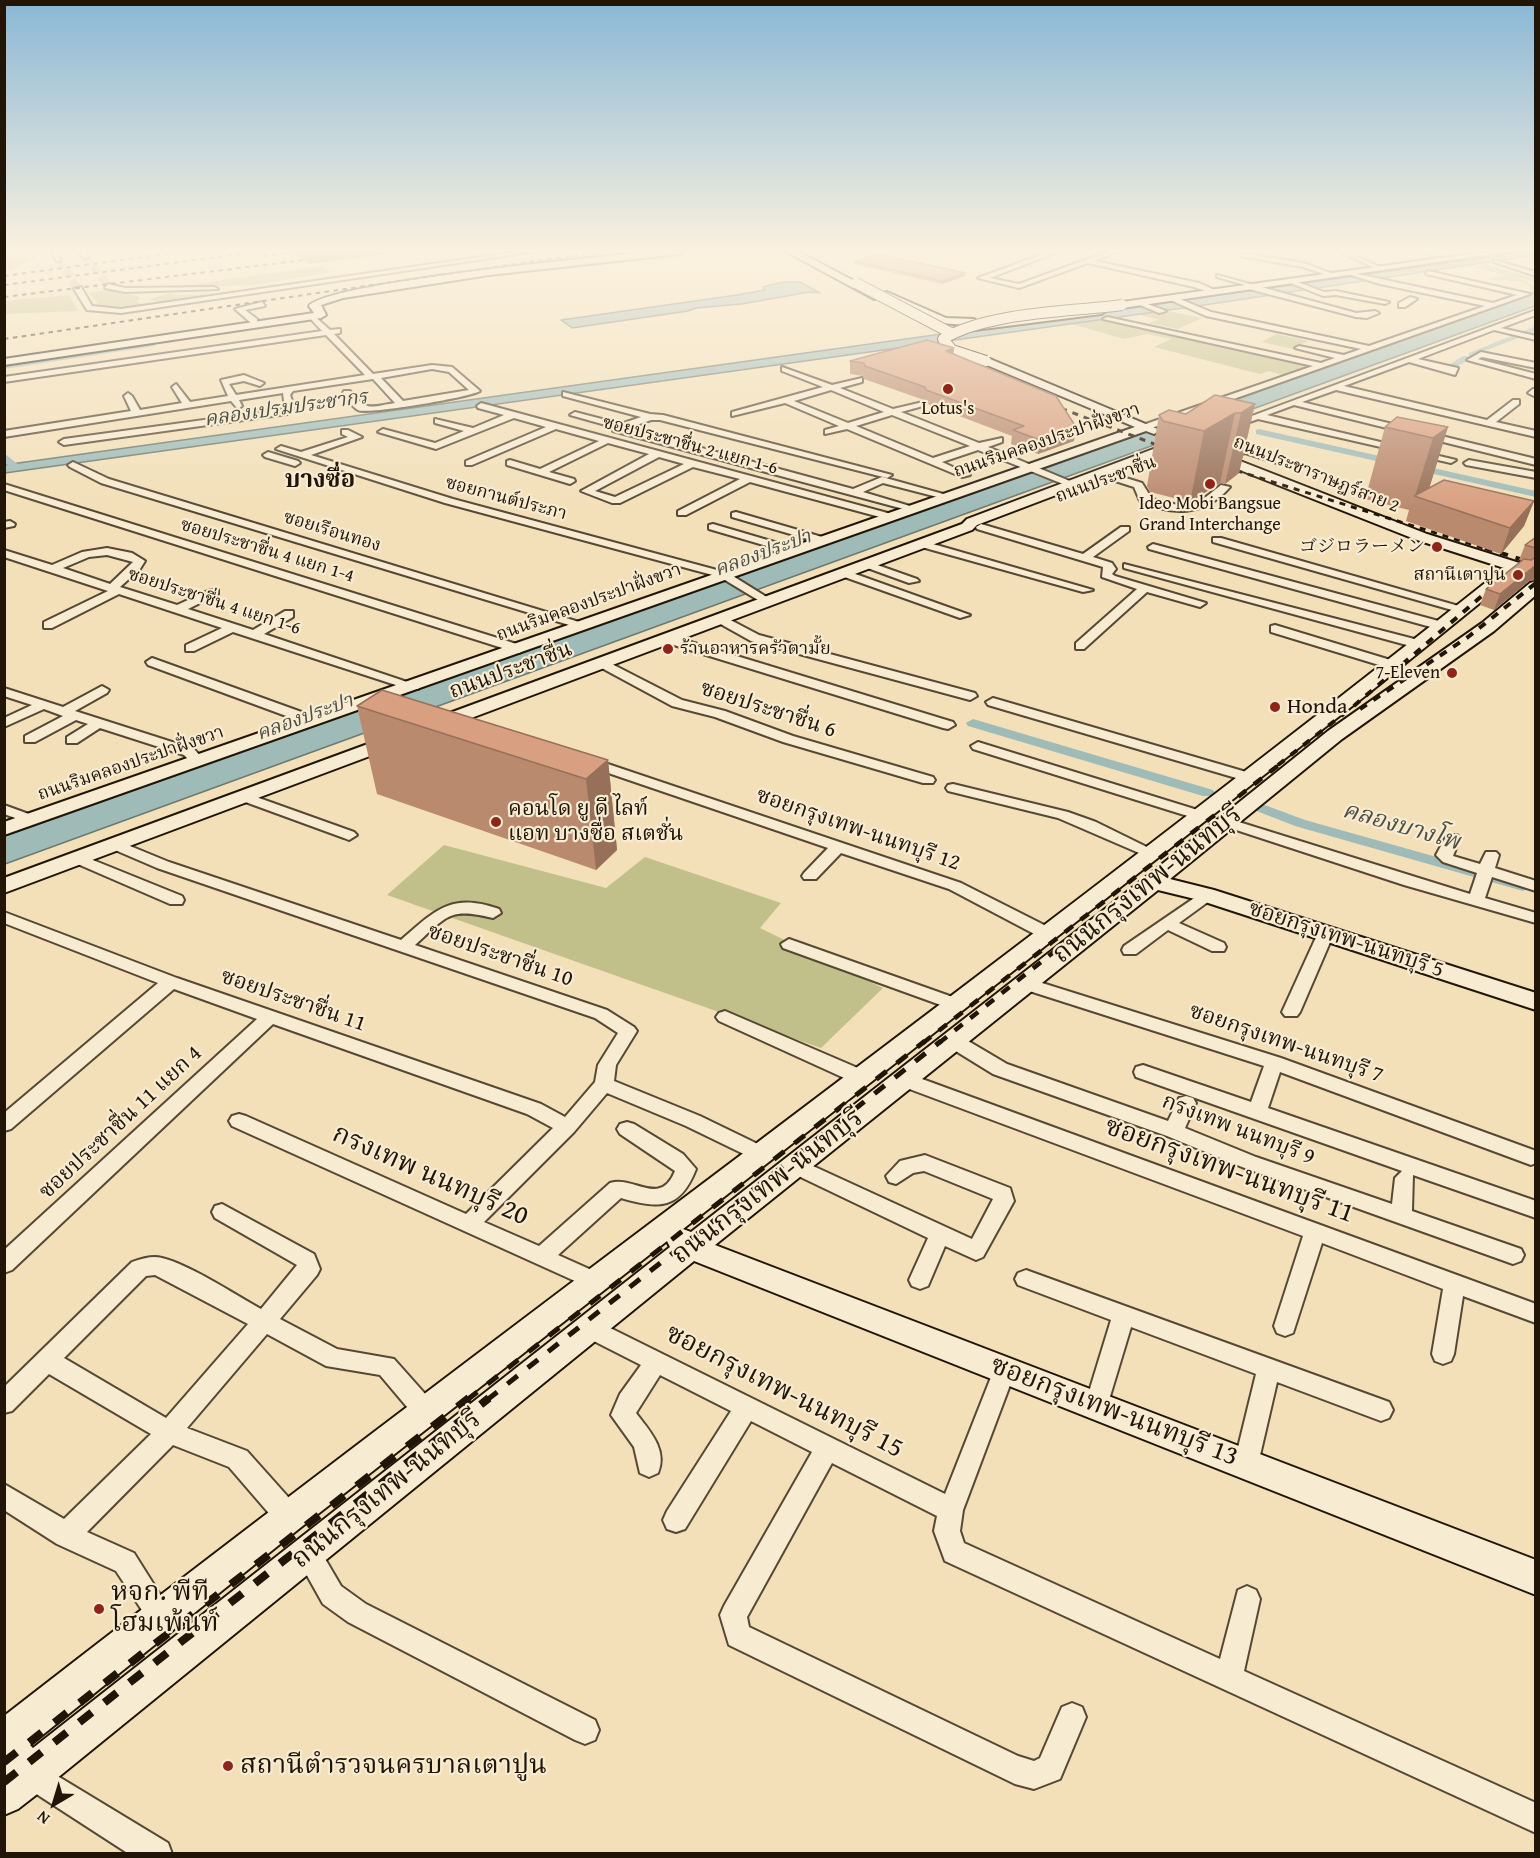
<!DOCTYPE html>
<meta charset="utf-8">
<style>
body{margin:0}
#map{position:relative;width:1540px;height:1858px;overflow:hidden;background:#f3e0b9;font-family:"Gentium Book Plus",serif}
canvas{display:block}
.frame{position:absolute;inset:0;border:6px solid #211507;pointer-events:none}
.north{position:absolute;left:24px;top:1774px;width:60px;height:60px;-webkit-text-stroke:4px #f7ebd2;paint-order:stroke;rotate:218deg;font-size:16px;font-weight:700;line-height:24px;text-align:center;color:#211507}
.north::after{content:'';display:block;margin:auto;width:21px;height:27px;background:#211507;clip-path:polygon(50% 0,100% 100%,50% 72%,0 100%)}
</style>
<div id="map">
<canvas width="1540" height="1858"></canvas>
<div class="frame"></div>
<div class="north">N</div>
</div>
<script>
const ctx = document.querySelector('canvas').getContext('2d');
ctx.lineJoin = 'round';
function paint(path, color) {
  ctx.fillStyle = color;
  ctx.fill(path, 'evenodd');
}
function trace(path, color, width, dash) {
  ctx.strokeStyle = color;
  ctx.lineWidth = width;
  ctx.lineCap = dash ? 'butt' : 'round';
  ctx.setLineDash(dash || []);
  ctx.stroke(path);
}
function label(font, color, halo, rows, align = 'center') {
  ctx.font = font + ' "Gentium Book Plus","Noto Serif JP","Noto Serif Thai",serif';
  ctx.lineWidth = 4.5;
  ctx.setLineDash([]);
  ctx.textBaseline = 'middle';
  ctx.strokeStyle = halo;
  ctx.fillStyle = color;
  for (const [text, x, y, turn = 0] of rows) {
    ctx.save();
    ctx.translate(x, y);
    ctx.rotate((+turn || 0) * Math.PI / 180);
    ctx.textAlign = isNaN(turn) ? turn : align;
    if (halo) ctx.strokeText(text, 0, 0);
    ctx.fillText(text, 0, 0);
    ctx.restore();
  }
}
paint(new Path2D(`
 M4,251h33l1,1 -3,7 -30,13z
 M322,266l9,6 -77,13 -87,3z
 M1474,266c11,-1 51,11 61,21v5l-378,133 374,-133 -3,-8c-12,-5 -29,-3 -42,-5l20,-3z
 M108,290l32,7 -3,5 12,4 -23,3 -25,-1 -12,-15z
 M169,293l5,2 56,-1c-17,2 -67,14 -80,5z
 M69,295l9,16 -73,3v-13z
 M1163,310l39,8 -24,11 -30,-6 11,-3 -23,-6z
 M1103,318l21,6 189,42 -28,10 -16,-5 -9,3 -106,-27 17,-8 -24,-5 -23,5 -56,-16z
 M1276,334l32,7 -16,8 -30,-7z
 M444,845l162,43 39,-31 136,46 -21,25 123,60 -62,60 -434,-153z`), '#c2c08a');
const water = new Path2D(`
 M1535,251v4l-337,51 -1193,167 -1,-8z
 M783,282h17l20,11 -11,-1 -67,12 -46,4 -8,3 -116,17 -11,-8 176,-25 28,-5 -2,-3z
 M1535,292v14l-1530,558v-28z`);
paint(water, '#9ebbb8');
trace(water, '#6c7971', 1.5);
paint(new Path2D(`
 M1413,251h9l39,13 -5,1z
 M1483,264l53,15v4l-53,-17z
 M1536,326v5l-67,26v3l-15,8 -7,-2 16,-10h6v-3z
 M152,342l3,4 -151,23v-5z
 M1259,429l277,62v6l-280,-63v-4z
 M4,453l16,13v4h-6l-10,-8z
 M973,719l240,71 2,3 -2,3h-10l-235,-70 -2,-3z
 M1254,801l51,19 224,63 2,3 -8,5 -228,-65 -46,-18 -2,-3z`), '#9ebbb8');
trace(new Path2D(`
 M86,257l22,29
 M59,260l19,29`), '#c9b795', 8, [8, 4]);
const street = new Path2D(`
 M50,251h6l5,10h-4z
 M78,251h6l5,6 -5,1z
 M522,251h16l-417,62 -34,-3 -13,-21 7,-2 11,19 29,3z
 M1051,251h9l-70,27 29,6 91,-33h9l-24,10 104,22 20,9 -4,2 -21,-7 -106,-24 -69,25 -41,-10z
 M1338,251l19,3 1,3 26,12 -5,1z
 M1242,253l62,10 32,12 -3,2 -30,-10 -63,-11z
 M1494,260l42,12v4l-42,-14z
 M1428,271l102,23 -384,136 -3,-1v-4l170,-59 -210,-47 4,-2 214,46 14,-5 -40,-10 4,-2 45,9 17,-6 -155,-33 -40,-18 7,-2 38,16 158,34 116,-40 -105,-22 -32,-10v-2l145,31 24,-8 -91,-21z
 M1217,275l139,38 19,-2 4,2 -12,5 -11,-1 -107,-28v-3l-32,-9z
 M1290,279l34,13 12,-1 53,11 -4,2 -49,-9 -13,1 -35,-14z
 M108,284l17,4 89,-1 4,2 -93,3 -20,-4z
 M1410,297l7,2 -12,8h-6v-4z
 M1140,301l26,10 -7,2 -19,-8z
 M262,302l3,4 -20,4 12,9v4h-6l-16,-14z
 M1536,310v5l-35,13 35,8v4l-42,-10 -76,29 40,9 -3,7 -46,-13 -65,24 143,34 26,-20h6v4l-23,18 40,9v6l-200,-47 -34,12 234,57v6l-242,-60 -27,10 189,45 -5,3 -193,-44 -28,10 -5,-3z
 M312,314l18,16 10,-1v4l-6,1 39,40 59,-9 20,2 28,24c-9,6 -113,24 -122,19 -6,-3 -11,-12 -15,-17l1,-2h6c18,21 19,16 45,12l-22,-24 -80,12 -3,4 5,14 -8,5 -223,31 -5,-3 5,-3 221,-30 -2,-16 -44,7 3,6 -4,3 -7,-8 -227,36v-6l127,-20 -7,-15 4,-3 4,3 8,14 42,-7 -10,-16 4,-3 14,18 38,-6 -7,-16 23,-5 20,8 -4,3 -16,-5 -15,3 7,11 129,-20 -39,-40 -322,47v-5l318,-46 -14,-15zM432,369l17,3 20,18 -66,11 -22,-23z
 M1481,352l55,11v5l-54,-11 -4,2 58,15v5l-69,-19z
 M782,367l50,18 30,-7v4l-22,6 53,21 30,-7v4l-22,6 78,31 23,-5v4l-14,5 89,37 -9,2 -90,-36 -36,12 28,13 -8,2 -115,-48 -22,5v-4l14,-4 -54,-23 -53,13v-4l91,-25 -41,-16zM831,390l53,22 -36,11 -54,-22zM892,415l78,31 -37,12 -77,-32z
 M1533,389h3v8l-8,-4z
 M563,392l87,22 13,1 229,60 -5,3 -227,-58h-9l-23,8 225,61 29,-12 72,20 -5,3 -66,-17 -20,9 57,17 -9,2 -298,-80v-4l-43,-12 5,-3 46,12 20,-7 -78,-21z
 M481,403l414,112 1,2 -5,3 -141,-38 -64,33h-8v-4l62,-32 -47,-12 -73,36h-8l-31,-12 68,-37 -41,-11 -59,29 25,7 1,2 -5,3 -63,-19v-4l3,-1 30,9 59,-28 -43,-12 -84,36h-6v-4l80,-34 -32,-9 -78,31 -58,-17 5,-3 52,14 29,-12 -29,-8v-4l38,9 31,-13 -26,-7 -1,-2zM659,457l25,7 -69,33 -20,-6z
 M342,430h6l14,7 -51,18 142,44 275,74 45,28 -10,2 -43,-26 -275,-74 -169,-54 5,-3 20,6 47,-15 -6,-3z
 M1245,447l48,15 2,2 -5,3 -45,-14 -22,6 -5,-3z
 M268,452l30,9 2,2 -5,3 -30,-9 -2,-2z
 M1469,460l67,12v6l-70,-13 -2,-2z
 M73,462l36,17 480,146 -10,3 -478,-145 -31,-16 -2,-2z
 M1113,474l29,9 10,16c37,9 39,11 69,-14l9,2c-24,28 -57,30 -90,14l-6,-14 -25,-8 -1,-2z
 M4,484l519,162 2,3 -6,4 -4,-1 -511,-162z
 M736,512l93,27 1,2 -5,3 -93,-27v-4z
 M10,521l5,3 -1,2 -10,2v-6z
 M713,524l85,25 1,2 -5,3 -85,-25v-4z
 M981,524l102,30 38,-27h8v4l-36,26 19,6 4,6 -4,5 3,2 91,27 -6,4 -53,-15 -63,57h-8v-6l61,-54 -35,-12 1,-10 -126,-38 -1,-2z
 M1213,538h8l248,71 -10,3 -246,-70z
 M918,542h8l167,48 -10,2 -165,-46z
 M1153,544l293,79 2,3 -10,3 -289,-80 -1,-2z
 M107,548l25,5 13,8 -5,8 -20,18 57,18 33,-15h8v4l-30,15 65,21 32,-19h8v6l-29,17 155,52 -1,3h-10l-175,-57 -39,19h-8v-6l36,-17 -103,-34 -67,34h-8v-6l64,-31 -104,-34v-7l48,15 30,-13zM107,555l26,7 -23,22 -47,-16 26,-11z
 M866,561l51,18 2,2 -10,2 -47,-17v-4z
 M1124,564l298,77 2,3 -6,4 -4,-1 -290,-79z
 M839,571h8l123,44 -10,3 -121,-43z
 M721,615l38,20 216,58 2,3 -7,4 -219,-59 -34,-19v-6z
 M1275,625l122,37 2,3 -2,3h-8l-118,-36v-6z
 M668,635l285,87 2,3 -7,4 -5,-1 -279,-86 -2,-3z
 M152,658l166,60 2,3 -2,3h-10l-160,-59 -2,-3z
 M602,659l80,41 43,11 68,25 140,41 2,3 -2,3h-10l-140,-41 -68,-25 -43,-11 -74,-40 -2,-3z
 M102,686l7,4 -2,3 -32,18 119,38 11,12 -2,3h-10l-9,-9 -84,-27 -23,15h-10v-6l21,-13 -12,-4 -41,22h-10v-6l38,-20 -19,-7 -40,18v-9l28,-13 -28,-9v-8l59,19z
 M993,698l260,76 2,3 -7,4 -5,-1 -255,-75 -2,-3z
 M978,742l226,70 2,3 -7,4 -5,-1 -221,-69 -2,-3z
 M590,758l371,125 91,46 2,4 -8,5 -6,-1 -91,-48 -108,-36 -25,26h-12l-2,-3 2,-3 24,-25 -243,-83 -2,-3z
 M953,784l115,28 28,10 63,31 -3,3h-10l-88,-38 -110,-27 -2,-3 2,-3z
 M245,793l109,39 3,3 -8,5 -5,-2 -104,-38 -2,-3 2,-3z
 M4,805l33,12 2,3 -7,4 -28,-10z
 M1226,818l244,76 7,-21 -34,-11 -7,-7 11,-20h10l3,3 -7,18 27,8 6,-12h10l3,3 -4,13 41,13v10l-44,-14 -7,21 51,15v10l-132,-38 -183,-60 -2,-3 2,-3z
 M113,839l56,23 232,78c34,-30 51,-48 98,-31l2,4 -8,5c-44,-11 -46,-2 -78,27l192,65 27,17 3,4 -21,34 -2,16 86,35 68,33 3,5 -3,5 -7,3 -7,-3 -68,-33 -79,-33 -33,39 -90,90 55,24 71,-63c24,-8 50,25 65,-12l-55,-37 -3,-5 3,-5 7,-2 7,2 49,30 13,15c-16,41 -37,40 -75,29l-63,57 47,21 3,6 -3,6 -8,3 -365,-165 -3,-5 3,-5 7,-2 7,2 220,98 87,-86 -26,-14 -254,-90 -261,246 -8,3v-23l253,-231 -83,-30 -163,140 -7,2v-18l154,-130 -154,-60v-11l173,66 364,126 24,13 30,-35 3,-17 20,-32 -23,-15 -438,-150 -49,-21 -3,-3 3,-3z
 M78,854l104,42 2,4 -2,4h-12l-97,-42 -3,-3z
 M1206,890l8,5 -2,4 -33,24 45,20 2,4 -2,4h-12l-44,-21 -32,24h-12l-2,-4 2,-4z
 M1326,928l8,5 -34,79 -3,4h-12l-3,-4 36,-79z
 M789,939l172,61 3,4 -3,4h-12l-166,-60 -2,-4z
 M1023,977l258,81 255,93v12l-5,2 -251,-93 -12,36 268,93v17l-123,-43 -1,36 109,38 3,6 -3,6 -8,3 -271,-97 -75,-31 -174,-62 -47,-29 -3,-5 3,-5h12l49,29 161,57 11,-23 7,-2 7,2 3,5 -11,25 71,29 136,47 3,-26 7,-7 -266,-94 -2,-5 2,-5 7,-2 108,37 13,-36 -247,-79 -3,-4z
 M725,1011l142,61 2,5 -2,5h-14l-134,-61 -3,-4 3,-4z
 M903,1072l633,232v19l-73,-27 -9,58 -3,7 -8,3 -8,-3 -3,-7 11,-65 -121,-46 -29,90 -8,3 -8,-3 -3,-7 29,-90 -407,-152 -2,-5 2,-5z
 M925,1155l85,33 4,13 -31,56 -7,3 -31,-14 -17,40 -8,3 -8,-3 -3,-6 19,-42 -140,-67 -3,-5 3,-5 7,-3 7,3 170,78 21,-40 -69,-28 -11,2 -17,11 -7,-2 -3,-6 14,-15z
 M222,1204l92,50 6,15 -3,6 -37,44 57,30 57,10 40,45 4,8 -4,8 -8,3 -8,-3 -38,-45 -54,-9 -59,-32 -80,94 60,23 50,56 4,9 -4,9 -9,3 -9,-3 -50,-58 -56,-22 -86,87 47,21 39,62 -4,9 -9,4 -9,-4 -35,-53 -59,-27 -53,-34v-26l60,35 87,-85 -102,-60 -37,37 -8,2v-26l128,-125c8,-3 16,-5 23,-5 25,1 82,39 106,52l36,-44 -82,-47 -3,-6 3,-6zM155,1275l93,49 -82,94 -102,-60 82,-82z
 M1026,1270l363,132 4,8 -4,8 -8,3 -104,-39 -19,82 -3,8 -9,3 -9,-3 -3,-8 22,-90 -125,-47 -26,86 -8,3 -8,-3 -4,-8 26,-85 -93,-35 -3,-6 3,-6z
 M590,1318l355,176 52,-132 8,-3 8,3 3,7 -53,141 -3,21 4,12 256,116 18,-69 9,-4 9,4 4,9 -16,72 292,132v30l-591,-272 -11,-30 3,-15 -105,-53 -85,154 2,10 269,129 16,5 6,-3 22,-51 10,-4 10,4 4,10 -26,62 -26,10 -19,-5 -286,-139 -9,-30 4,-9 88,-154 -61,-31 -66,108 -9,3 -9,-3 -4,-9 4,-9 64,-100 -71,-36 -24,38c13,17 32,37 22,60l-9,4 -9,-4 -6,-26 -23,-32 9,-21 21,-29 -59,-30 -3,-7 3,-7z
 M308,1541l9,4 24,41 25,18 229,116 4,10 -4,10 -10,4 -10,-4 -227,-118 -25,-18 -28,-50 4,-9z
 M31,1760l137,83 4,11h-43l-108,-70 -4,-10 4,-10z`);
const secondary = new Path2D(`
 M657,251h28l-5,3 -191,21 -146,23 -22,7 5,10 -5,3 -317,47v-6l310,-46 -5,-7c19,-24 300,-50 348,-55z
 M785,251h12l82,43 8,-2 59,26 28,1 4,4 123,-15 5,3 -5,3 -142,18 -5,-3 1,-2 11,-2 -26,-2 -57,-26 -9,2z
 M1491,251h23l-392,57 -5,-3 5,-3z
 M982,359h8l170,71 -6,4 -8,-3 -1142,404v-13l1131,-395 -153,-64z
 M1181,442l5,1v6l-14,2 -195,74 -5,5 -530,199 -7,2 -9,-6 2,-4 534,-197 5,-5 197,-74z
 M1212,450l215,84 102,32 3,3 -8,5 -6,-2 -153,124 -682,533 8,3 455,-355 182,-146 154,-108 48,-40 6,-2v14l-42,36 -152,108 -172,140 44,11 322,103v17l-337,-110 -41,-10 -443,355 821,315v35l-842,-334 -649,527 -27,21 -14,6v-99c497,-387 1007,-756 1500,-1148l-87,-28 -210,-83v-6zM667,1241l3,6 -637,501 -3,-3 270,-217z
 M395,734l9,6 -2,4 -398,149v-15z`);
trace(street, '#564834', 4);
trace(secondary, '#211507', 4);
paint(street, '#f7ebd2');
paint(secondary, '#f7ebd2');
trace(new Path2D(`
 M263,256l31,-4
 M4,276l184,-25
 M4,285l261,-34
 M4,297l300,-37
 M4,339l600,-88`), '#211507', 2, [4.5, 4.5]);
trace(new Path2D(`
 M1050,404l120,46
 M1225,467l265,83`), '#211507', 3, [6, 6]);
trace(new Path2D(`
 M1485,548l51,16
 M1360,709l108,-72 68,-54
 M1278,765l77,-60 142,-122`), '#211507', 4, [8, 8]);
trace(new Path2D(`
 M923,1043l357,-279
 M939,1043l165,-131`), '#211507', 4.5, [10, 10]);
trace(new Path2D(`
 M467,1400l458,-359
 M487,1400l454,-359`), '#211507', 5, [13, 13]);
trace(new Path2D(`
 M4,1762l465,-364
 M4,1782l485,-384`), '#211507', 8, [16, 16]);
const secondaryBridge = new Path2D(`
 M856,283l95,50
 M986,361l-34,-11 -9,-11c44,-27 127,-27 179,-34`);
trace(secondaryBridge, '#211507', 12, []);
trace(secondaryBridge, '#f7ebd2', 10);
paint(new Path2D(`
 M293,251h114l-98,13z
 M854,261l111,15 -23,8 -88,-20z
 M953,354l121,87 -36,13 -27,-10 1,-8 -87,-33 -1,-3 -60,-21 -1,-3 -13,-2v-13z
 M1255,404l-16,69 -14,11 -5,-1 -30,19 -40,-10 -3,-6 12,-71 27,-1z
 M1385,427h63l-19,61 105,13 -10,25 -23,28 -95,-33 3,-11 -44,-11z
 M1536,537v43l-7,1 -35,29 -14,-5 6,-16 36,-28 -3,-1 6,-15z
 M357,706l251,54 9,90 -21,20 -219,-76z`), '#ba8a6f');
paint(new Path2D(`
 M324,251h83l-98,13 -2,-11z
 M965,273v3l-23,8v-3z
 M954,348l-1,13 -7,-10z
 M1255,404l-16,69 -14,11 16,-71z
 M1235,413l-15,70 -30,19 14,-71z
 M1076,427l-2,14 -36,13 2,-14z
 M1448,427l-22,72 -11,-3 18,-58z
 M1534,501l-10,25 -23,28 9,-26z
 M1536,565v15l-7,1 -35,29 6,-16z
 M608,760l9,90 -21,20 -10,-91z`), '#97705a');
const building = new Path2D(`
 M304,251h20l-17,2z
 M877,254l88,19 -23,8 -88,-20z
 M927,340l27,8 -8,3 110,45 20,31 -36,13 -27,-10 11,-4 -98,-36 -1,-3 -60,-21 -1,-3 -14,-2z
 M1215,395l40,9 -14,9h-6l-31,18 -41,-10 -4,-6 10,-5 17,4z
 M1397,417l51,10 -15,11 -48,-11z
 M1444,480l90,21 -24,27 -96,-32z
 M1536,537v11l-11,-3z
 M1536,557v8l-36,29 -14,-5 38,-30 7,1z
 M382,690l226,70 -22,19 -229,-73z`);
paint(building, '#d8a081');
trace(building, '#97705a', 1.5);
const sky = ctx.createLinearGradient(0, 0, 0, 511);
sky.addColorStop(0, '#8ab7d5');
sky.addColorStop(0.49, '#faf1e0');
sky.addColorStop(1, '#faf1e000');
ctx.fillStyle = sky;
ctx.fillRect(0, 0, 1540, 511);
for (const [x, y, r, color] of [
 [948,389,6,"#8f2418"],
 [1210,484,6,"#8f2418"],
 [1437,547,6,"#8f2418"],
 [1518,575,6,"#8f2418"],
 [668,649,6,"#8f2418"],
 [1452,673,6,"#8f2418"],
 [1275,707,6,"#8f2418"],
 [496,822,6,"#8f2418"],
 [99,1609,6,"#8f2418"],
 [228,1766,6,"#8f2418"]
]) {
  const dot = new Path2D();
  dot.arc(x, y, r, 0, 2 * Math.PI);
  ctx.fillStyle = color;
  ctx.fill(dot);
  trace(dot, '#f7ebd2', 2);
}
label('18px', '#211507', '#f7ebd2', [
 ["Lotus's",948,409,"center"],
 ["Ideo Mobi Bangsue",1210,504,"center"],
 ["Grand Interchange",1210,525,"center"],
 ["ゴジロラーメン",1425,547],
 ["สถานีเตาปูน",1506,575],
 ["ร้านอาหารครัวตามั้ย",680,649,"left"],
 ["7-Eleven",1440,673]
], 'right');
label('18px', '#211507', '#f7ebd2', [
 ["ถนนริมคลองประปาฝั่งขวา",1047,441,-19],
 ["ซอยประชาชื่น 2 แยก 1-6",690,446,15],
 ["ถนนประชาราษฎร์สาย 2",1316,475,22],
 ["ถนนประชาชื่น",1106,480,-20],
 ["ซอยกานต์ประภา",506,499,15],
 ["ซอยเรือนทอง",332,532,17],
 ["ซอยประชาชื่น 4 แยก 1-4",267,551,17],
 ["ซอยประชาชื่น 4 แยก 1-6",214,602,18],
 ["ถนนริมคลองประปาฝั่งขวา",589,603,-20],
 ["ถนนริมคลองประปาฝั่งขวา",131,764,-19]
]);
label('italic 20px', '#4d4f45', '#f7ebd2', [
 ["คลองเปรมประชากร",286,409,-8],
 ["คลองประปา",763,554,-20],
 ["คลองประปา",305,718,-20]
]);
label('22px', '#211507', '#f7ebd2', [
 ["ถนนประชาชื่น",511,671,-20],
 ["ซอยประชาชื่น 6",768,710,18],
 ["ซอยกรุงเทพ-นนทบุรี 12",858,830,19],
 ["ซอยกรุงเทพ-นนทบุรี 5",1346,940,18],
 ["ซอยประชาชื่น 10",500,956,19],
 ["ซอยประชาชื่น 11",293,1001,19],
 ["ซอยกรุงเทพ-นนทบุรี 7",1286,1044,19],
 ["ซอยประชาชื่น 11 แยก 4",121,1123,-43],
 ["กรงเทพ นนทบุรี 9",1238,1130,21]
]);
label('22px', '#211507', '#f7ebd2', [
 ["Honda",1287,707],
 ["คอนโด ยู ดี ไลท์",508,809],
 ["แอท บางซื่อ สเตชั่น",508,834]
], 'left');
label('bold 24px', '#211507', '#f7ebd2', [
 ["บางซื่อ",320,481]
]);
label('italic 24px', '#4d4f45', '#f7ebd2', [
 ["คลองบางโพ",1401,827,16]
]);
label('27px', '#211507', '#f7ebd2', [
 ["ถนนกรุงเทพ-นนทบุรี",1148,885,-39],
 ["ซอยกรุงเทพ-นนทบุรี 11",1229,1171,20],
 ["กรงเทพ นนทบุรี 20",430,1176,24],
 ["ถนนกรุงเทพ-นนทบุรี",768,1187,-38],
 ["ซอยกรุงเทพ-นนทบุรี 15",784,1392,27],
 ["ซอยกรุงเทพ-นนทบุรี 13",1114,1412,21],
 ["ถนนกรุงเทพ-นนทบุรี",387,1490,-39]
]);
label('27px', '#211507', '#f7ebd2', [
 ["หจก. พีที",111,1593],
 ["โฮมเพ้นท์",111,1624],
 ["สถานีตำรวจนครบาลเตาปูน",240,1766]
], 'left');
</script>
